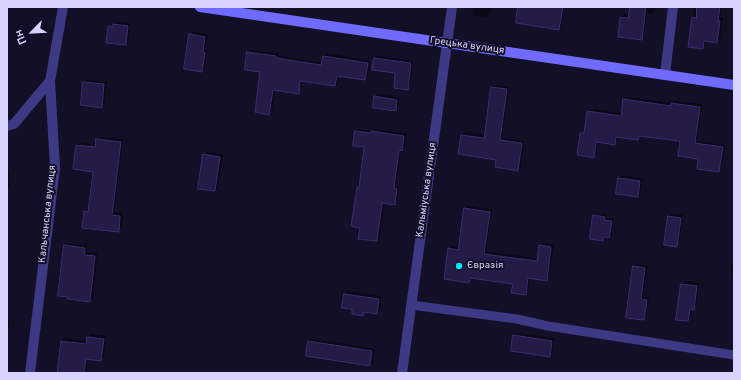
<!DOCTYPE html>
<meta charset="utf-8">
<style>
body{margin:0}
#map{position:relative;width:741px;height:380px;overflow:hidden;background:#130f26;font-family:Overpass,sans-serif}
canvas{display:block}
.frame{position:absolute;inset:0;border:8px solid #d9d4ff;pointer-events:none}
.north{position:absolute;left:12px;top:12px;width:40px;height:40px;-webkit-text-stroke:3px #130f26;paint-order:stroke;rotate:246deg;font-size:11px;font-weight:700;line-height:16px;text-align:center;color:#d9d4ff}
.north::after{content:'';display:block;margin:auto;width:14px;height:18px;background:#d9d4ff;clip-path:polygon(50% 0,100% 100%,50% 72%,0 100%)}
</style>
<div id="map">
<canvas width="741" height="380"></canvas>
<div class="frame"></div>
<div class="north">Пн</div>
</div>
<script>
const ctx = document.querySelector('canvas').getContext('2d');
ctx.lineJoin = 'round';
function paint(path, color) {
  ctx.fillStyle = color;
  ctx.fill(path, 'evenodd');
}
function trace(path, color, width, dash) {
  ctx.strokeStyle = color;
  ctx.lineWidth = width;
  ctx.lineCap = dash ? 'butt' : 'round';
  ctx.setLineDash(dash || []);
  ctx.stroke(path);
}
function label(font, color, halo, rows, align = 'center') {
  ctx.font = font + ' Overpass,sans-serif';
  ctx.lineWidth = 4;
  ctx.setLineDash([]);
  ctx.textBaseline = 'middle';
  ctx.strokeStyle = halo;
  ctx.fillStyle = color;
  for (const [text, x, y, turn = 0] of rows) {
    ctx.save();
    ctx.translate(x, y);
    ctx.rotate((+turn || 0) * Math.PI / 180);
    ctx.textAlign = isNaN(turn) ? turn : align;
    if (halo) ctx.strokeText(text, 0, 0);
    ctx.fillText(text, 0, 0);
    ctx.restore();
  }
}
paint(new Path2D(`
 M473,7h18l-1,7 -3,3 -15,-2z
 M518,7h46l-2,20 -3,2z
 M631,7h25l-1,4 -3,3 -5,-1 -3,23 -3,3 -20,-22 3,-3 6,1z
 M694,7h28l-2,11h3l-3,21 -3,3 -11,-2 -1,6 -3,2 -13,-2z
 M117,22l13,1 -2,19 -3,2 -16,-17z
 M193,32l15,2 -3,16h2l-2,18 -3,3 -12,-36z
 M251,50l27,3v3l45,7v-7l3,-3 44,8 -2,15 -3,3 -26,-4 -1,8 -3,2 -33,-4 -1,9 -3,3 -23,-4 -3,22 -3,3 -8,-43 -13,-19z
 M378,56l35,5 -3,25 -3,2 -10,-16 -22,-13z
 M87,80l20,2 -3,22 -3,2 -17,-24z
 M495,85l14,2 -7,51 22,3 -3,26 -3,3 -21,-11 -38,-5 3,-19 2,-3 21,3 7,-48z
 M378,94l21,3 -1,10 -3,3 -20,-13z
 M627,97l45,6 3,-2 27,3 -5,37 28,4 -4,23 -2,3 -38,-30 -40,-6 -3,4 -20,-3 -1,5 -3,3 -16,-2 -2,12 -2,3 -13,-24 4,-2 3,-20 2,-2 32,4 2,-13z
 M359,129l14,2 2,-2 31,4 -1,14 -4,3 -5,36h3l-2,15 -3,2 -10,-1 -4,36 -3,2 -16,-13 -3,-39 2,-2 5,-39 -9,-15z
 M100,137l23,2 -9,73 9,1 -2,15 -3,3 -33,-19 3,-3h2l4,-38 -17,-25 2,-3 17,2 1,-6z
 M207,152l16,2 -5,33 -3,3 -11,-35z
 M8,168l3,19 -4,3v-21z
 M622,175l21,4 -3,15 -2,2 -19,-18z
 M468,206l24,4 -6,41 52,8 2,-13 3,-3 11,2 -5,32 -3,3 -16,-2 -2,13 -3,3 -11,-11 -42,-6 -3,5 -20,-33 3,-3 8,1 5,-38z
 M597,213l10,1 -1,4 8,1 -2,15 -10,6 -8,-24z
 M671,214l12,1 -4,28 -3,3 -7,-30z
 M68,243l19,2v7l10,1 -4,45 -3,3 -25,-55z
 M734,254v19h-3z
 M637,264l11,2 -5,31h6l-3,19 -3,3 -9,-52z
 M685,281l14,2 -3,23 -4,2 -1,10 -3,2 -11,-1 5,-35z
 M347,291l35,5 -2,14 -3,3 -12,-1 -2,3 -18,-21z
 M7,310l3,17 -3,3z
 M517,333l37,5 -2,15 -3,3 -35,-21z
 M91,334l15,2 -2,21 -3,3 -13,-2 -2,15h-28l4,-32 2,-3 24,3v-4z
 M312,339l63,10 -2,14 -3,2 -61,-24z`), '#0007');
const building = new Path2D(`
 M518,7h45l-4,23 -43,-7z
 M630,7h16l-4,33 -24,-3 2,-20 8,1z
 M697,7h23l-2,14h2l-3,22 -13,-2 -1,8 -15,-2 4,-30 4,1z
 M113,24l15,2 -2,19 -20,-2 2,-17 5,1z
 M189,34l16,3 -2,15 2,1 -3,19 -18,-3z
 M247,52l29,4v2l45,7 2,-9 45,7 -3,17 -28,-4 -2,10 -35,-5 -1,13 -26,-4 -4,25 -14,-3 5,-40 -15,-2z
 M374,58l37,5 -3,27 -14,-2 1,-15 -23,-3z
 M83,82l21,2 -2,24 -21,-3z
 M491,87l16,2 -7,51 22,3 -4,28 -23,-4 1,-7 -38,-6 3,-19 23,3z
 M374,96l23,4 -1,11 -23,-3z
 M623,99l48,7v-3l29,4 -5,36 28,4 -4,25 -22,-3 1,-10 -20,-3 2,-15 -41,-5 -1,4 -22,-3 -1,8 -19,-3 -2,16 -17,-3 3,-22h4l3,-22 34,5z
 M355,131l16,2v-2l33,5 -2,15 -3,-1 -5,38 3,1 -2,16 -13,-2 -5,38 -19,-2 2,-11 -9,-2 6,-38h2l5,-41 -11,-1z
 M96,139l25,3 -9,73 8,1 -1,16 -37,-4 2,-17 4,1 5,-40 -20,-3 3,-24 19,2z
 M203,154l17,3 -5,34 -17,-2z
 M618,178l22,3 -2,16 -22,-3z
 M464,208l26,4 -6,42 53,7 2,-16 12,2 -4,34 -19,-3 -2,17 -15,-2 2,-9 -43,-6 -1,5 -25,-4 4,-31 10,2z
 M593,215l12,2 -1,3 8,1 -3,17 -6,-1v4l-13,-2z
 M668,216l13,2 -4,29 -13,-2z
 M64,245l21,3 -1,7 11,1 -5,46 -22,-3v-2l-10,-1z
 M633,266l12,2 -4,31 6,1 -3,20 -18,-2z
 M681,284l16,2 -3,24 -4,-1 -2,12 -12,-1z
 M344,294l35,5 -2,15 -13,-2 -1,4 -11,-2v-5l-10,-1z
 M513,335l39,6 -2,16 -39,-6z
 M87,337l17,2 -3,22 -15,-2 -2,14h-27l4,-32 25,3z
 M308,341l64,10 -2,15 -64,-10z`);
paint(building, '#241b47');
trace(building, '#3b2d73', 1);
trace(new Path2D(`
 M411,305l106,14 31,7 186,29`), '#3d3a85', 9);
trace(new Path2D(`
 M665,75l8,-68
 M7,126l7,-2 36,-43
 M30,373l25,-205 -5,-87 13,-74
 M402,373l50,-366`), '#3d3a85', 10);
trace(new Path2D(`
 M200,7l534,78`), '#6f6bff', 10);
for (const [x, y, r, color] of [
 [459,266,4,"#00e5ff"]
]) {
  const dot = new Path2D();
  dot.arc(x, y, r, 0, 2 * Math.PI);
  ctx.fillStyle = color;
  ctx.fill(dot);
  trace(dot, '#130f26', 1.5);
}
label('10px', '#d9d4ff', '#130f26', [
 ["Грецька вулиця",467,46,8],
 ["Кальміуська вулиця",427,190,-82],
 ["Кальчанська вулиця",48,214,-84]
]);
label('10px', '#d9d4ff', '#130f26', [
 ["Євразія",467,266]
], 'left');
</script>
